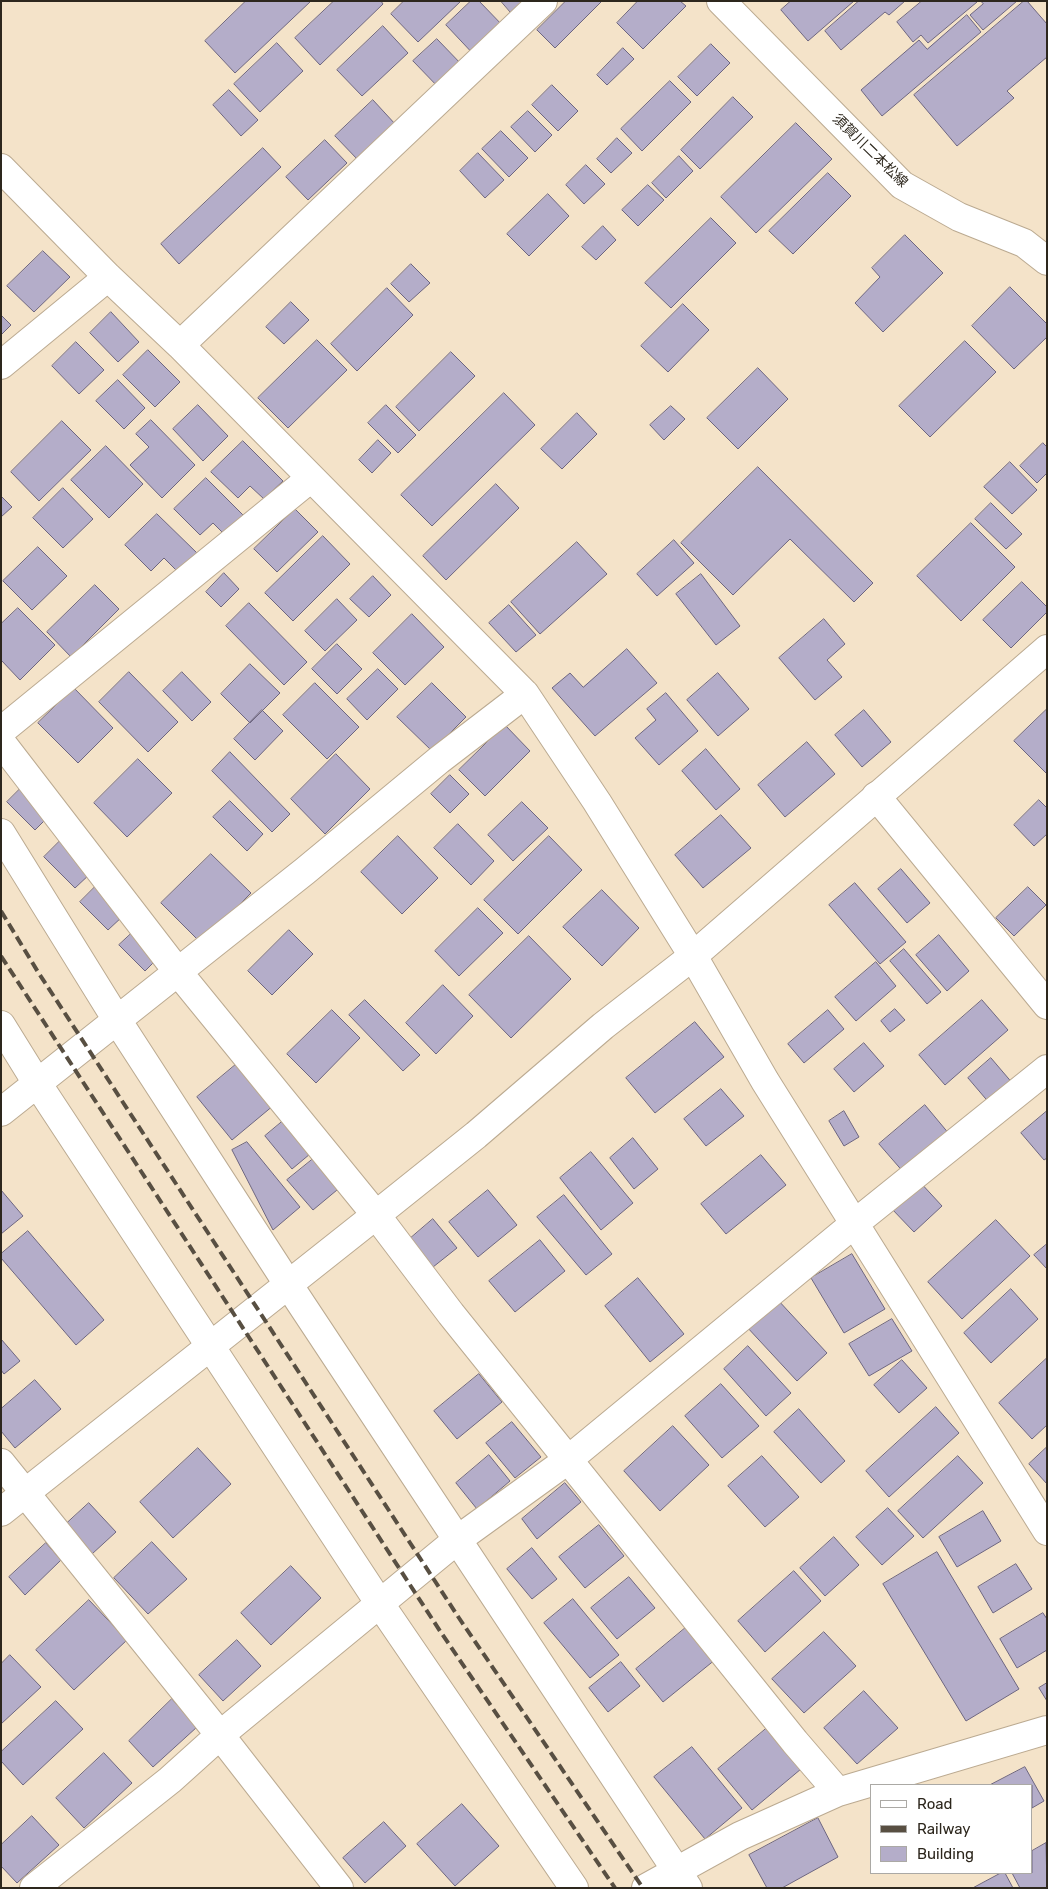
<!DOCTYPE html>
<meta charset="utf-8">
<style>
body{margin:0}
#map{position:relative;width:1048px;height:1889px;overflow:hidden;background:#f4e3c9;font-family:Rubik,sans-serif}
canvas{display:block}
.frame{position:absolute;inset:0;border:2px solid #2d271d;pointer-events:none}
.legend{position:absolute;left:870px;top:1784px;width:162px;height:90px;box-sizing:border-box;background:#fff;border:1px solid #aba9a5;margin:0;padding:6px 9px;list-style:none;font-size:15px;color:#2d271d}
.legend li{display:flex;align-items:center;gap:10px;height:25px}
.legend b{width:25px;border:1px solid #aba9a5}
</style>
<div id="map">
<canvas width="1048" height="1889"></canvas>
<div class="frame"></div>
<ul class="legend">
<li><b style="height:6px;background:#fff"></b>Road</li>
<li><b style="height:6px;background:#584f42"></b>Railway</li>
<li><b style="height:14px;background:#b4adc9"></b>Building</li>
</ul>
</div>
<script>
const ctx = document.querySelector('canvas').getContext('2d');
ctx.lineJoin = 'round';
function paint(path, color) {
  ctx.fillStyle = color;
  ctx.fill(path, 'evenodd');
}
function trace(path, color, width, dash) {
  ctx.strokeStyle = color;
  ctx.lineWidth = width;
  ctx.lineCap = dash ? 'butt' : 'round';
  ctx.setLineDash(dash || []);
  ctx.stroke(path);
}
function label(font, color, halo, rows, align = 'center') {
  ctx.font = font + ' Rubik,"Noto Sans JP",sans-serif';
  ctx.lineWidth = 4;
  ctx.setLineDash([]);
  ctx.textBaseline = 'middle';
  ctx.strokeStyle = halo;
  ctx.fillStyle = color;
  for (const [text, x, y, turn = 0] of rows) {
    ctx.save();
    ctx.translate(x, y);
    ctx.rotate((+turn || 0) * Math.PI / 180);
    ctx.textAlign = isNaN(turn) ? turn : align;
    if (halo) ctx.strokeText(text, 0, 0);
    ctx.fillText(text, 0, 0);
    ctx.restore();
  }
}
const building = new Path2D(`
 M246,1h65l-76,72 -30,-32z
 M334,1h47l2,3 -63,61 -25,-27z
 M404,1h57l-43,41 -27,-28z
 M471,1h8l27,28 -29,29 -31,-33z
 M501,1h28l-15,15z
 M566,1h36l-47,47 -18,-18z
 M638,1h42l6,5 -43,43 -26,-26z
 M791,1h63l-46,40 -27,-31z
 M859,1h46l-16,14 -4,-3 -44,38 -16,-19z
 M922,1h54l1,1 -49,41 -7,-8 -8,7 -16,-20z
 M981,1h36l-34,29 -13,-15 13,-11z
 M1024,1h3l20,23v33l-40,34 7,7 -57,48 -43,-51z
 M967,15l14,17 -99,84 -21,-26 58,-50 8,9z
 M383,26l25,27 -46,43 -25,-26z
 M437,39l27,28 -23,23 -28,-29z
 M277,43l26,28 -43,41 -26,-28z
 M711,44l19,19 -33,33 -19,-19z
 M623,48l11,11 -27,26 -10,-10z
 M670,81l21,21 -49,49 -21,-22z
 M552,85l26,26 -20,20 -26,-26z
 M229,90l29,30 -17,16 -28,-31z
 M733,97l20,20 -53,52 -19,-19z
 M373,100l23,25 -38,35 -23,-24z
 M528,111l24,24 -17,17 -24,-25z
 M796,123l36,36 -76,74 -35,-36z
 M501,131l27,27 -19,19 -27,-28z
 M617,138l15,15 -21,20 -14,-14z
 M325,140l22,23 -39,37 -22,-23z
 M263,148l18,19 -102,97 -18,-20z
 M478,153l26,27 -19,18 -25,-27z
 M679,156l14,15 -27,27 -14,-15z
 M586,165l19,19 -21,20 -18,-19z
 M828,173l23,23 -58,58 -24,-23z
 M648,185l16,15 -26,26 -16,-16z
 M548,194l21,22 -40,40 -22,-22z
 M711,218l25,25 -65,65 -26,-25z
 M603,226l13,14 -20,20 -14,-13z
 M905,235l38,38 -60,59 -28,-29 25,-26 -8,-9z
 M43,251l27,26 -36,35 -27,-26z
 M411,264l19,19 -21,19 -18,-18z
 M1010,287l37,37v13l-33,32 -42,-43z
 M387,288l26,27 -56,56 -26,-27z
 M291,302l18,18 -25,24 -18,-17z
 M683,304l26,26 -41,42 -27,-26z
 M111,312l28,30 -21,20 -28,-29z
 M1,315l10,10 -10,10z
 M317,340l30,30 -59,58 -30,-30z
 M965,341l31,31 -66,65 -31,-31z
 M76,342l28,28 -25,24 -27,-28z
 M148,350l32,32 -25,25 -32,-32z
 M451,352l24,24 -56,55 -23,-24z
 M758,368l30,31 -50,50 -31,-31z
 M118,380l27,28 -21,21 -28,-28z
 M504,393l31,32 -103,101 -31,-31z
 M198,405l30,31 -25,25 -30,-32z
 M386,405l30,30 -18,18 -30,-30z
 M671,406l14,13 -21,21 -14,-15z
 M577,413l20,21 -35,35 -21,-20z
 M151,420l44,45 -33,33 -32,-33 19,-18 -13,-13z
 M62,421l29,29 -52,51 -28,-29z
 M378,440l13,13 -19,20 -13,-13z
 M243,441l40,40 -19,18 -14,-13 -12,12 -27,-26z
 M1043,443l4,4v26l-10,10 -17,-17z
 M106,446l37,38 -34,34 -38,-38z
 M1010,462l27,28 -25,24 -28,-27z
 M758,467l115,116 -19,19 -64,-63 -57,56 -52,-52z
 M206,478l40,40 -19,19 -14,-14 -13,12 -26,-26z
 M496,484l23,24 -73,72 -23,-24z
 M63,488l30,31 -30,29 -30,-30z
 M1,496l11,11 -11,10z
 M991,503l31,31 -16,15 -31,-30z
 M295,509l23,23 -41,40 -23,-23z
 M157,514l40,39 -19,19 -14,-14 -13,13 -26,-26z
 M971,523l44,44 -54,54 -44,-45z
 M323,536l27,28 -57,57 -28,-28z
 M674,540l20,23 -37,33 -20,-22z
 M577,542l30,32 -67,60 -29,-32z
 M38,547l29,29 -35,34 -29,-29z
 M224,573l15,16 -18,18 -15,-15z
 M701,574l39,52 -24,19 -40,-51z
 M373,576l18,19 -22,22 -19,-18z
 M1022,582l25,25v5l-36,36 -28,-28z
 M95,585l24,24 -48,48 -24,-25z
 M337,599l20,21 -32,31 -20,-20z
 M249,603l58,59 -23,23 -58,-59z
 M509,605l27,30 -20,17 -27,-29z
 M18,608l37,37 -35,35 -19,-20v-36z
 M412,614l32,33 -39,38 -32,-32z
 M824,619l21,25 -18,16 15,17 -27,23 -36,-42z
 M337,644l25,25 -25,25 -25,-25z
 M627,649l30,34 -62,53 -43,-48 18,-15 13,14z
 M250,664l30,29 -30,30 -29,-29z
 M378,669l20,20 -31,31 -20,-21z
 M129,672l49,50 -30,30 -49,-50z
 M182,672l29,30 -19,19 -29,-30z
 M718,673l31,36 -31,27 -31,-36z
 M315,683l44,44 -32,32 -44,-44z
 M432,683l34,34 -34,34 -35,-34z
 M74,688l39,40 -35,35 -40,-40z
 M666,693l32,38 -39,34 -24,-27 21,-18 -9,-11z
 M1047,709v65l-33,-33z
 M262,710l21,21 -28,29 -21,-21z
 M864,710l27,32 -29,25 -27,-32z
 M505,725l25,26 -45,45 -26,-26z
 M807,742l28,32 -50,43 -27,-32z
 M706,749l34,40 -24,21 -34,-39z
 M230,752l60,62 -18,18 -60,-61z
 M336,754l34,35 -45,45 -34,-35z
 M138,759l34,34 -45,44 -33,-34z
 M450,775l19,19 -19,19 -19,-19z
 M20,789l28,28 -13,13 -28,-28z
 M1039,800l8,8v26l-13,12 -20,-21z
 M230,801l33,33 -16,17 -34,-34z
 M522,802l26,26 -35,33 -25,-26z
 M721,815l30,33 -48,40 -28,-33z
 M458,824l36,37 -23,24 -37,-37z
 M398,836l40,42 -36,36 -41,-42z
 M549,836l33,34 -64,64 -34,-34z
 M60,841l31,32 -16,15 -31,-31z
 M211,854l40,39 -50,50 -40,-40z
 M901,869l29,34 -23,20 -29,-34z
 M855,883l51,59 -26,22 -51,-59z
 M95,887l28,29 -15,14 -28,-28z
 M1028,887l18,18 -32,31 -18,-18z
 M602,890l37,38 -37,38 -39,-39z
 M478,908l25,25 -44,43 -24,-25z
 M289,930l24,24 -41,41 -24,-24z
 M132,933l25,26 -12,12 -26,-26z
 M939,935l30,36 -22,20 -31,-36z
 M529,936l42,43 -60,59 -42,-43z
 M904,949l37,43 -14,12 -37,-43z
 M876,962l20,24 -40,35 -21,-24z
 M443,985l30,31 -37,38 -30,-31z
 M365,1000l55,55 -17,16 -54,-56z
 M982,1000l26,30 -63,55 -26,-30z
 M895,1009l10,11 -15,12 -9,-11z
 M332,1010l28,28 -44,45 -29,-29z
 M828,1010l16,19 -40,34 -16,-19z
 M695,1022l29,35 -69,56 -29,-35z
 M864,1043l20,23 -30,26 -20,-23z
 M991,1058l23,27 -23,20 -23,-27z
 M239,1062l35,43 -42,35 -35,-43z
 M721,1089l23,27 -38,30 -22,-27z
 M925,1105l25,30 -45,39 -26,-30z
 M844,1111l15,26 -15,9 -15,-25z
 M1047,1111v47l-3,2 -23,-27z
 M283,1121l27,33 -18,15 -27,-33z
 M633,1138l25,31 -24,20 -24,-31z
 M247,1142l53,65 -27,23 -41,-80z
 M591,1152l42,51 -32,27 -41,-52z
 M318,1155l25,30 -30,25 -26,-30z
 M761,1155l25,30 -60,49 -25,-30z
 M919,1181l23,25 -28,26 -23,-24z
 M1,1190l22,26 -22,18z
 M488,1190l29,35 -39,32 -29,-35z
 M564,1195l48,59 -26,21 -49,-58z
 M433,1219l24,29 -29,23 -23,-28z
 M996,1220l34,36 -68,63 -34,-37z
 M28,1231l76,89 -28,25 -75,-87v-4z
 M540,1240l25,31 -50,41 -26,-31z
 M1047,1244v25l-13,-14z
 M852,1254l33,55 -41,24 -33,-55z
 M638,1278l46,56 -34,28 -45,-56z
 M1011,1289l27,30 -47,44 -27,-30z
 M777,1299l50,54 -30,28 -51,-55z
 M892,1319l20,32 -43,25 -20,-32z
 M1,1339l19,22 -16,13 -3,-4z
 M748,1346l43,47 -25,23 -42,-47z
 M1047,1358v67l-15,14 -33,-36z
 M902,1360l25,28 -28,25 -25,-28z
 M479,1374l23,28 -45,37 -23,-28z
 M35,1380l26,29 -46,39 -14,-17v-22z
 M721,1384l38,42 -37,32 -37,-42z
 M936,1407l23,26 -70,64 -23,-26z
 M799,1409l46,52 -24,22 -47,-51z
 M512,1422l29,35 -26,21 -29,-35z
 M673,1426l36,39 -49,46 -36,-40z
 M1047,1447v37l-18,-20z
 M198,1448l33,36 -58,54 -33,-36z
 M489,1455l21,26 -33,28 -21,-26z
 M762,1456l37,41 -34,30 -37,-41z
 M958,1456l25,27 -60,55 -25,-27z
 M565,1483l16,19 -44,37 -15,-20z
 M89,1503l27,29 -24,22 -27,-29z
 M888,1508l26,28 -32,29 -26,-28z
 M983,1511l18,30 -44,26 -18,-30z
 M599,1525l25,31 -39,32 -26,-31z
 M834,1537l25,28 -34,31 -25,-28z
 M152,1542l35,37 -39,35 -34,-36z
 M46,1543l15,17 -36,35 -16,-18z
 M532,1548l25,31 -25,20 -25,-30z
 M937,1552l82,137 -53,32 -83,-137z
 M1016,1564l16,25 -39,24 -15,-26z
 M291,1566l30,32 -50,47 -30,-32z
 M794,1571l27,30 -56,51 -27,-31z
 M629,1577l26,31 -38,31 -26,-31z
 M573,1599l46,56 -29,23 -46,-55z
 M89,1600l38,40 -53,50 -38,-40z
 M1043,1613l4,6v31l-30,18 -17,-29z
 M689,1625l27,34 -53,43 -27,-33z
 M824,1632l32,34 -52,47 -32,-34z
 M237,1640l24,26 -38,35 -24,-26z
 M10,1655l31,32 -40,37v-60z
 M621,1662l19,24 -32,26 -19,-24z
 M1047,1683v18l-8,-13z
 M864,1691l34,37 -41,36 -33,-36z
 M172,1699l25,28 -44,40 -24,-26z
 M56,1701l27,28 -60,56 -22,-24v-9z
 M767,1728l34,41 -49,41 -34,-41z
 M692,1747l50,61 -37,31 -51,-62z
 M104,1753l28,30 -48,45 -28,-30z
 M1025,1767l19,34 -12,7v-23h-42z
 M462,1804l37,42 -44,40 -38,-42z
 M32,1816l27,29 -42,38 -16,-17v-21z
 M818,1818l20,39 -56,31h-15l-18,-33z
 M384,1822l22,24 -41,37 -22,-25z
 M1046,1843l1,45h-27l-8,-15h20v-22z
 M1001,1873h4l8,15h-40z`);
paint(building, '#b4adc9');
trace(building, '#6d6680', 1);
const minor = new Path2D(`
 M1,168l107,109 72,68 345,349 72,108 96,154 72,125 282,450
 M180,345l363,-344
 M1,365l107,-88
 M1,731l310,-253
 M1,742l177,230 198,243 75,99 344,428 43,50
 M876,796l171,209
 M1,833l116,187 171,264 400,604
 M1,1025l36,58 343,521 194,284
 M1,1112l304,-241 134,-111 86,-66
 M1,1463l219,272 119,153
 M34,1888l136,-108 50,-45 237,-195 112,-81 285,-235 193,-155
 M646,1888l94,-52 98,-44 209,-62`);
const tertiary = new Path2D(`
 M1,1512l375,-297 100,-80 127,-109 90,-70 354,-307`);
const secondary = new Path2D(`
 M721,1l181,184 57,32 65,26 23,18`);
trace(minor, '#bbaa91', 30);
trace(tertiary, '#bbaa91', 30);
trace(secondary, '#bbaa91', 30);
trace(minor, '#fff', 28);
trace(tertiary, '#fff', 28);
trace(secondary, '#fff', 28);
trace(new Path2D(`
 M1,911l37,61 421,646 184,270
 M1,956l439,675 175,257`), '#584f42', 4, [10, 5]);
label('14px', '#2d271d', '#fff', [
 ["須賀川二本松線",870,151,44]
]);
</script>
